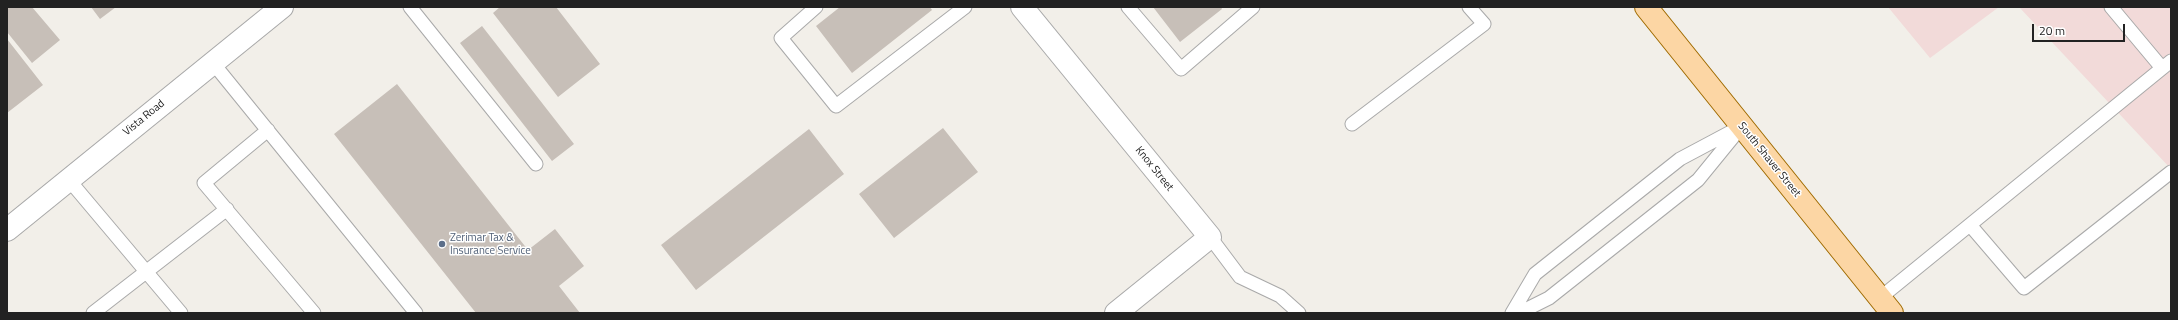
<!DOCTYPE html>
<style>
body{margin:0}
#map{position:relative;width:2178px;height:320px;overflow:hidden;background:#f2efe9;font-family:"Titillium Web",sans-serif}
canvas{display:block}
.frame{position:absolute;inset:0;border:8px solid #222;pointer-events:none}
.scale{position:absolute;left:2032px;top:24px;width:93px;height:18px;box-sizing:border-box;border:2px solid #222;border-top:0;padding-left:5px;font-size:12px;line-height:14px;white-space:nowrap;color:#222;-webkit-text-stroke:3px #fff;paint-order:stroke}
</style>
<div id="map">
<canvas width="2178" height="320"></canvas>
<div class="frame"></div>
<div class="scale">20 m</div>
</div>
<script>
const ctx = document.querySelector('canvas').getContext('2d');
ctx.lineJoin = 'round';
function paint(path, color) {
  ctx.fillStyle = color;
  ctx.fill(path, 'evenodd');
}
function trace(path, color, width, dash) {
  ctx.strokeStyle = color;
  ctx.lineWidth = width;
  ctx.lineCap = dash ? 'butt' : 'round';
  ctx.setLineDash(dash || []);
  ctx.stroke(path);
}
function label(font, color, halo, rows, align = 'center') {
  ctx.font = font + ' "Titillium Web",sans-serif';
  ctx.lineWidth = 3;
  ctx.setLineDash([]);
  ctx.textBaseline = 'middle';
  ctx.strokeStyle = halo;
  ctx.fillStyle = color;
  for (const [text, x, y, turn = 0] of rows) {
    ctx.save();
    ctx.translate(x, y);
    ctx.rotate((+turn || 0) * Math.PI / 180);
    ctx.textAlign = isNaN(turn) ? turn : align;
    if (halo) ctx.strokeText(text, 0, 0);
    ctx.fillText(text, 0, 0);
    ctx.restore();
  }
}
paint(new Path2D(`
 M1888,7h111l-69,51z
 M2019,7h152v162z`), '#f2dad9');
paint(new Path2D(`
 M7,7h25l28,33 -28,23 -25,-31z
 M91,7h25l-16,12z
 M500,7h56l44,57 -42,33 -65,-84z
 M840,7h90l2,3 -80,63 -36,-47z
 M1153,7h68l1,2 -42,33z
 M482,26l92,118 -22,17 -92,-118z
 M7,39l36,46 -36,28z
 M397,84l131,166 27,-21 29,37 -25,20 21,27h-104l-142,-179z
 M943,128l35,44 -84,66 -35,-44z
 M809,129l35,45 -148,116 -35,-45z`), '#c7bfb8');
const service = new Path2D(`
 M410,7l126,157
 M816,7l-35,31 55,68 129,-99
 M1128,7l53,62 72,-62
 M2111,7l51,61
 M213,63l203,250
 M1352,124l132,-100 -15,-17
 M268,130l-64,53 110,130
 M69,180l112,133
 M1970,225l54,63 147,-116
 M1210,237l30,40 40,19 19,17
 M1880,298l291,-237
 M93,313l134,-104
 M1512,313l23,-39 145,-115 62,-33
 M1519,313l30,-15 149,-118 40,-49`);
const minor = new Path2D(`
 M1022,7l188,230 -94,76`);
const tertiary = new Path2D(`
 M7,230l275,-223`);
const primary = new Path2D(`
 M1646,7l246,306`);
trace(service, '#a9a9a9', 15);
trace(minor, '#a9a9a9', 24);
trace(tertiary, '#a9a9a9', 24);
trace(primary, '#a06b00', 24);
trace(service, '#fff', 13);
trace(minor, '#fff', 22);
trace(tertiary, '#fff', 22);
trace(primary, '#fcd6a4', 22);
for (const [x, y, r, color] of [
 [442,244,4,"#5c6f8a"]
]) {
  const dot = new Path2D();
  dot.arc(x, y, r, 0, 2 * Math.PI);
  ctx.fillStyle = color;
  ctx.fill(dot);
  trace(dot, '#fff', 1.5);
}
label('11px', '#222', '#fff', [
 ["Vista Road",144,118,-39],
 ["South Shaver Street",1769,160,51],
 ["Knox Street",1154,169,51]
]);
label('11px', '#4e5e75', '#fff', [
 ["Zerimar Tax &",450,238],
 ["Insurance Service",450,251]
], 'left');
</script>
